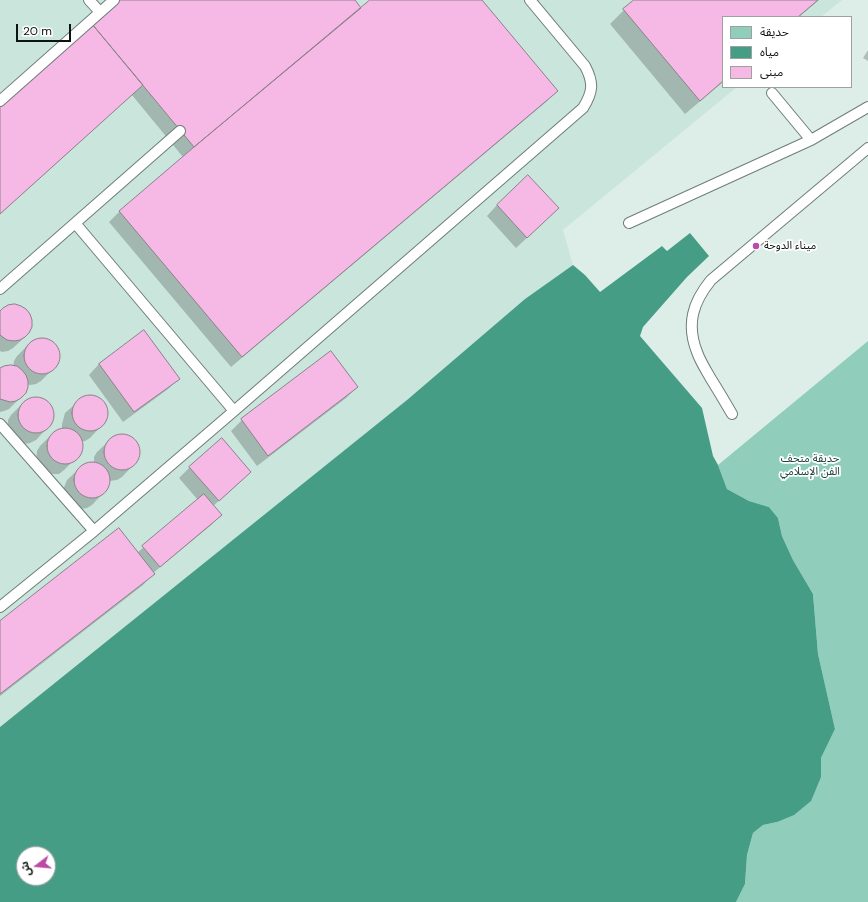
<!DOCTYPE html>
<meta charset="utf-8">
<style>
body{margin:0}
#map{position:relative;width:868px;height:902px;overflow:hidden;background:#ddeee9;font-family:"DM Sans","Noto Sans Arabic",sans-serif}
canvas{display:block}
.legend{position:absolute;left:722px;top:16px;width:130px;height:72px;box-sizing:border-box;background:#fff;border:1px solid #9ea1a0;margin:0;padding:5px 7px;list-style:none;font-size:12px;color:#0d1311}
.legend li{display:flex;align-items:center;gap:8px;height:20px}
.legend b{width:20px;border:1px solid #9ea1a0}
.north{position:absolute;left:16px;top:846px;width:40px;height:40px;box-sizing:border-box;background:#fff;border:1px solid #9ea1a0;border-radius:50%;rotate:254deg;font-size:11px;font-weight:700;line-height:16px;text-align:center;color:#0d1311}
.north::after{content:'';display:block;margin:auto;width:14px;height:18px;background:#bc4aa6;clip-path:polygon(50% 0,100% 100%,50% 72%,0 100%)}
.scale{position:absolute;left:16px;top:24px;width:55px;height:18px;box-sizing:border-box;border:2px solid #0d1311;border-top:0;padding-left:5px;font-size:12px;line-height:14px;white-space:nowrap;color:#0d1311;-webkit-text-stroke:3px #fff;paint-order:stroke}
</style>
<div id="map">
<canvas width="868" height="902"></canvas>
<ul class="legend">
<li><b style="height:11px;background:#90cebb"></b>حديقة</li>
<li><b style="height:11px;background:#469d86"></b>مياه</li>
<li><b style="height:11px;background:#f6b9e6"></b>مبنى</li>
</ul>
<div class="north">ش</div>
<div class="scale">20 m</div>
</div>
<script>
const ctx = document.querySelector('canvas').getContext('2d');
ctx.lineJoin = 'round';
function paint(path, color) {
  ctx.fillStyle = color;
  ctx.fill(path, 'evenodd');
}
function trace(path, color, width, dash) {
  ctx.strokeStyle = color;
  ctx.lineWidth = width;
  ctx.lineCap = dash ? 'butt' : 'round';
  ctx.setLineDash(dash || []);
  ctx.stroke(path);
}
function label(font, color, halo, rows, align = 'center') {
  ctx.font = font + ' "DM Sans","Noto Sans Arabic",sans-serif';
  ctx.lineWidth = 3.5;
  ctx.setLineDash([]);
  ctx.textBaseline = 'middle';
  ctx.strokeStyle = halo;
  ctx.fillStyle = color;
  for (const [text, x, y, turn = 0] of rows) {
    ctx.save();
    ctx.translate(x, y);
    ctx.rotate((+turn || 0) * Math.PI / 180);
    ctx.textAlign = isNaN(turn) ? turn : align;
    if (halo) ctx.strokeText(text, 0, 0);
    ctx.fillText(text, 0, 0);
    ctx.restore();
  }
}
paint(new Path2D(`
 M0,0h842l-21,17h-98v70h14l-174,143 10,35 -48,34 -118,101 -407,327z`), '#cae5dc');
paint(new Path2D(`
 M868,341v561h-132l9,-18 2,-29 6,-22 10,-8 14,-3 44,-45v-19l14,-29 -17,-75 -5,-60 -20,-34 -11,-24 -4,-18 -9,-11 -20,-6 -22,-12 -9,-24z`), '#90cebb');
paint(new Path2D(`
 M690,233l19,23 -22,21 -44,50 -3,9 62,72 11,48 5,9 9,24 22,12 20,6 9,11 4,18 11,24 20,34 5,60 17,75 -14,29v19l-10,24 -17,14 -17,7 -14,3 -10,8 -6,22 -2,29 -9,18h-736v-175l407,-327 118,-101 48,-34 12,10 15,17 62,-46 5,5zM24,854h24v24h-24z`), '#469d86');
paint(new Path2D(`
 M123,0h230l8,9 11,-9h108l76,91 -10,11 -315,265 -122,-145 11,-11 63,-54 -51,-62 -132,119v-106z
 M636,0h183l-20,17h-76v65l-38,32 -75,-90 14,-14z
 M868,50v11l-5,-3z
 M497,205l50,14 -31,29 -29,-32z
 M0,312l25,25 -12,11 -5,3 -6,1 -2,-1z
 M43,338l6,2 5,3 3,5 2,5v6l-2,6 -16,16 -5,3 -6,1 -3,-1 -2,9 -16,16 -5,2 -4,1v-43l13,-2 1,-6 3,-5 11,-11 9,-6z
 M99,364l80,14 -11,11 -45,33 -34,-47z
 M357,387l-11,11 -89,68 -26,-35 11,-11z
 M85,396h7l5,1 5,3 4,5 2,6 -1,6 -2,5 -15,16 -5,3 -4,1 1,7 -3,6 -15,15 -5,4h-6l-6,-1 -11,-12 1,-10 3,-5 15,-15 7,-3v-4l3,-11 16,-14z
 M31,398h6l6,1 5,3 3,5 2,5v6l-2,6 -15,16 -6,3 -6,1 -6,-1 -10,-12v-11l3,-5 15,-15z
 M117,435h6l6,1 5,3 4,5 1,6v6l-2,5 -15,16 -5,3 -8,1 -2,8 -15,16 -5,3 -6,1 -18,-19 4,-10 16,-15 4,-2 7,-1v-5l3,-5 15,-14z
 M190,467l49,16 -26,23 8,9 -11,11 -57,47v1l-10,11 -143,111v-74l137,-69 61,-53 -19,-22z`), '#0003');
const building = new Path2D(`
 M121,0h234l6,8 -167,139 -102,-123z
 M370,0h112l76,91 -316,266 -123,-146 75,-64z
 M634,0h184l-20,17h-75v64l-23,20 -77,-92z
 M92,24l51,61 -143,129v-107z
 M528,175l31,33 -32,30 -30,-33z
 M15,304l6,2 5,3 4,5 2,6v7l-3,6 -4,4 -5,3 -6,1 -7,-1 -7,-5v-24l3,-3 5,-3z
 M144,330l36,49 -46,33 -35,-48z
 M24 356a18 18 0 1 1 36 0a18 18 0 1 1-36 0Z
 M331,351l27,36 -90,69 -27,-37z
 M11,365l6,1 5,4 4,5 2,6v6l-2,6 -5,5 -5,3 -6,1 -10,-3v-31l4,-2z
 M72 413a18 18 0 1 1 36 0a18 18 0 1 1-36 0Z
 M18 415a18 18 0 1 1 36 0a18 18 0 1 1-36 0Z
 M47 446a18 18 0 1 1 36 0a18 18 0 1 1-36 0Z
 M104 452a18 18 0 1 1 36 0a18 18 0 1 1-36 0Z
 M222,438l29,34 -32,29 -30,-34z
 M74 480a18 18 0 1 1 36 0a18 18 0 1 1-36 0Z
 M204,494l18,21 -62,52 -18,-21z
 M119,528l36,46 -155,120v-73z`);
paint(building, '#f6b9e6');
trace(building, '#8d818a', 1);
const lane = new Path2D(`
 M89,0l11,12
 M772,93l39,47
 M0,101l114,-101
 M75,223l159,188
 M629,223l182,-83 57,-33
 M0,289l180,-158
 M732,414c-7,-12 -14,-24 -21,-35 -5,-9 -11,-18 -14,-27 -11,-28 -4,-50 14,-72l157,-132
 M0,424l94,107
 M0,607l94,-76 140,-120 349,-303c10,-16 11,-25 2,-42l-55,-66`);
trace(lane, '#6e7d78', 12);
trace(lane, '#fff', 10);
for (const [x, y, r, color] of [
 [756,246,4,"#bc4aa6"]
]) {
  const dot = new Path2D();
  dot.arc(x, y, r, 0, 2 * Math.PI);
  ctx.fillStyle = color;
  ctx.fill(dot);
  trace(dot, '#fff', 1.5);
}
label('11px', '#0d1311', '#fff', [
 ["ميناء الدوحة",764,246]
], 'left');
label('11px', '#1c4338', '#fff', [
 ["حديقة متحف",810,459],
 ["الفن الإسلامي",810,472]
]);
</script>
